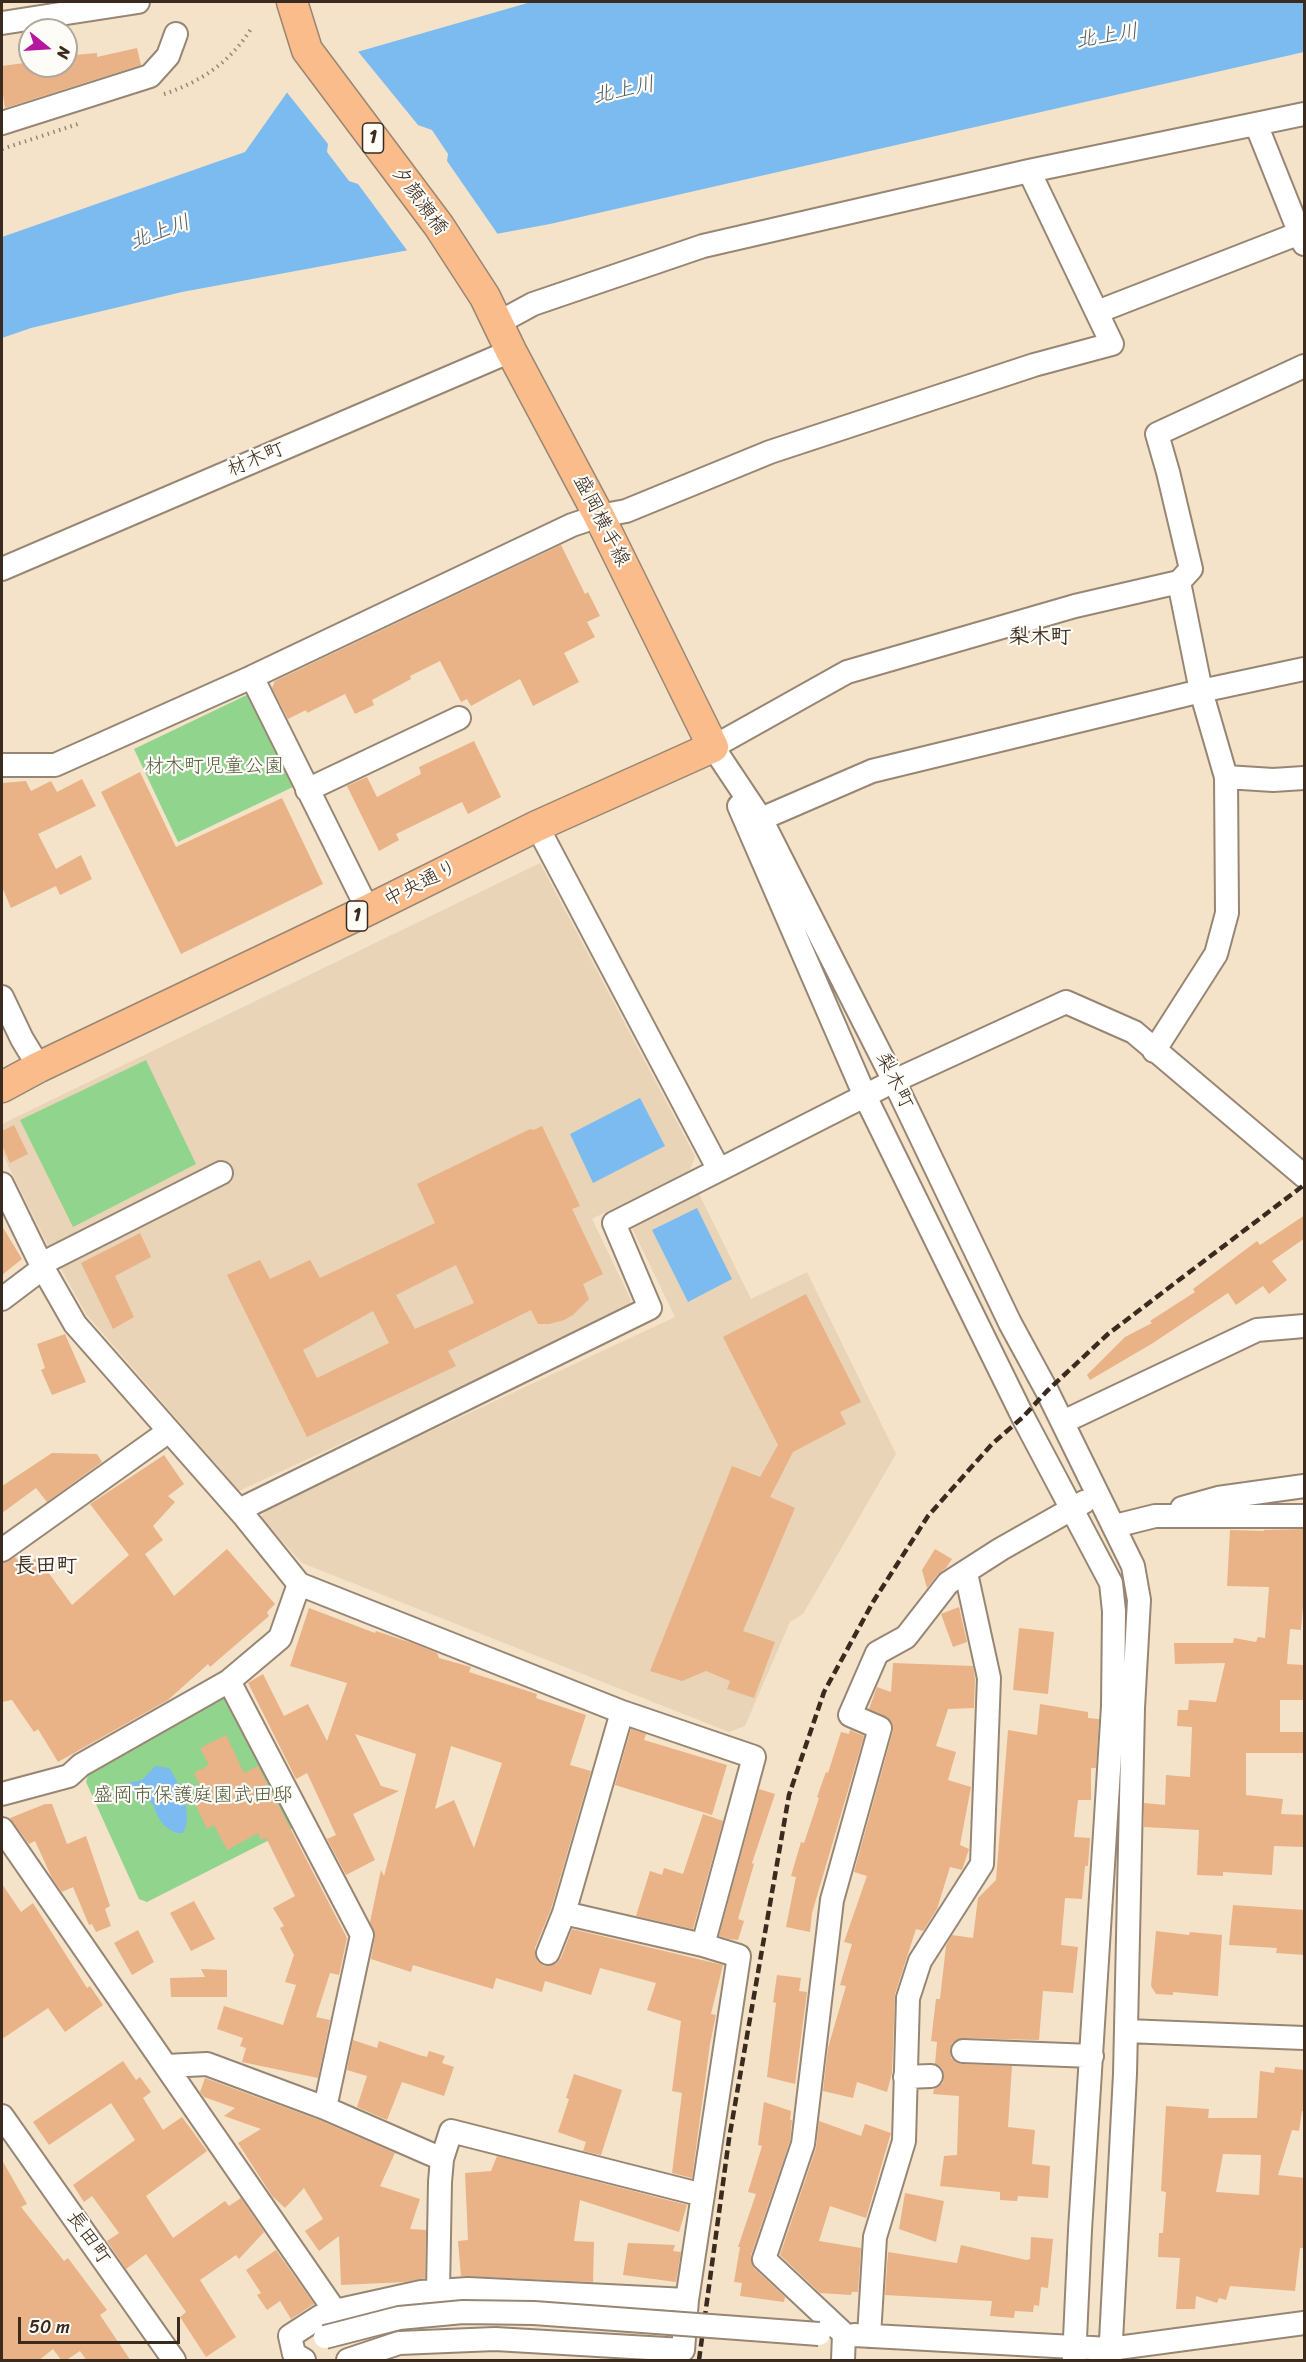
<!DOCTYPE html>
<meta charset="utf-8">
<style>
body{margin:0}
#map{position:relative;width:1306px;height:2362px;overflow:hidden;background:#f4e3c9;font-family:Sriracha,sans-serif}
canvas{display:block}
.frame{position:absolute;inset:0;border:3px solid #3b2a1e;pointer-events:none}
.north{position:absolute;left:18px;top:18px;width:60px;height:60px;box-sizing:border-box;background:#fdfcf7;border:2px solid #afa8a0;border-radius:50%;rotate:108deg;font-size:16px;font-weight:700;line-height:24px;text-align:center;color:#3b2a1e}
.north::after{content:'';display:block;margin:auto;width:21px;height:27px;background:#b5179e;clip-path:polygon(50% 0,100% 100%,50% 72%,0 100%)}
.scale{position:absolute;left:18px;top:2317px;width:162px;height:27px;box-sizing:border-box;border:3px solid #3b2a1e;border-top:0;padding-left:8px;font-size:18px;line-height:21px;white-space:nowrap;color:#3b2a1e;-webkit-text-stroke:4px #fdfcf7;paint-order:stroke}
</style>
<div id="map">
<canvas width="1306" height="2362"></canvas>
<div class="frame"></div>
<div class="north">N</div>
<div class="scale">50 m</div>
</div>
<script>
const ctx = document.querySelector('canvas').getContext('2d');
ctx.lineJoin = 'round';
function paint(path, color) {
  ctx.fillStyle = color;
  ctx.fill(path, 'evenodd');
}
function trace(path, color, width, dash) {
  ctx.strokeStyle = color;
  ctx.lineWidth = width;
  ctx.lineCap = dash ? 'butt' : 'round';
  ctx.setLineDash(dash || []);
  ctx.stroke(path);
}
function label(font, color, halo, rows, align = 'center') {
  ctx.font = font + ' Sriracha,"Klee One",sans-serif';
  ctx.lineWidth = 4.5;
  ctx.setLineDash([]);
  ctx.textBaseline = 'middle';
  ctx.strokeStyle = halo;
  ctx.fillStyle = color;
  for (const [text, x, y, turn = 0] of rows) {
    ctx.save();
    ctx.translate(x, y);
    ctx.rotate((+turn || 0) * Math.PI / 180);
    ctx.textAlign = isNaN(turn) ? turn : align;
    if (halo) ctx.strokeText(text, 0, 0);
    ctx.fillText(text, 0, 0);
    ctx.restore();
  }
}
paint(new Path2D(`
 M540,863l155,293 -5,14 -98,49 39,81 -4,11 -388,180 -153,-177 -40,-72 -44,-89v-29z
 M699,1194l52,105 56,-27 89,182 -93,160 -13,8 -45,104 -16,6 -427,-169 -41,-45 5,-10 409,-191 -43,-89z`), '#e9d4b7');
paint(new Path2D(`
 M251,693l44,93 -117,56 -44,-93z
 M146,1060l50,104 -123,63 -53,-107z
 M222,1694l6,2 65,129 -2,4 -144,73 -8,-3 -53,-117 4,-12z`), '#91d48d');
paint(new Path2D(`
 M531,2h773v50l-754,172 -368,68 -151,36 -29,10v-101l243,-85 60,-85z
 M640,1098l25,48 -72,37 -23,-49z
 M697,1208l35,71 -44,23 -36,-72z
 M155,1766l14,2c11,15 25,48 14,65 -15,2 -27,-16 -30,-29 -10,-8 -21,-10 -29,-20l18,-4z`), '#7cbbf0');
paint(new Path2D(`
 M356,49l62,76 14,5 16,24 -1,7 52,75 -90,17 -51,-69 -9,-3 -22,-29 1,-8 -43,-54 18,-25z`), '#f4e3c9');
paint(new Path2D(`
 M137,48l4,17 -136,43 -3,-20v-22l22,-3 1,3h41v-5l8,-1v-5l23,-2v4z
 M561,545l24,49 3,-2 12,24 -13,6 8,15 -31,16 15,29 -46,24 -13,-27 -49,27 -4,-7 -6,3 -21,-41 -30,15 1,3 -39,21 2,5 -19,9 -10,-20 -38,19 -1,-3 -18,9 -16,-31 3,-7z
 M474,741l27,56 -33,17 -6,-12 -66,32 3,6 -20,11 -32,-65 20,-9 10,20 44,-23 -2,-7z
 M140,772l36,75 106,-49 41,86 -142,70 -80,-162z
 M82,779l14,27 -58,28 18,35 25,-14 11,24 -32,16 -4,-9 -45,22 -9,-21v-104l24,-2 5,10 20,-10 6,11z
 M14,1125l14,29 -18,9 -8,-18v-14z
 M542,1126l38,80 -8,3 31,65 -20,10 6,15 -16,16 -9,5 -15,4h-11l-7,-14 -83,41 8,15 -149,71 -80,-162 33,-15 10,19 40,-19 10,18 115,-55 -18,-39 113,-55 4,1zM456,1265l18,38 -59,26 -19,-34zM373,1311l16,32 -72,35 -14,-28z
 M1305,1215v23l-33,23 15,19 -18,14 -6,-8 -27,19 -8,-12 -75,50 -63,37 -3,-5 38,-38 27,-14 -2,-2 45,-29 -2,-3 64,-48 3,4z
 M2,1226l20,33 -20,16z
 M140,1233l11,24 -36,19 19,41 -21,12 -32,-66z
 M806,1294l55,108 -21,10 6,12 -53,28 -23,45 25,11 -52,123 32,11 -21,56 -27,-9 3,-8 -24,-10 -24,10 -32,-10 82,-205 28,11 18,-32 -55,-108z
 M65,1334l21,48 -34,13 -11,-25 4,-2 -8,-24z
 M52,1453l45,1 5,8 -55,40 -11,-14 -34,25v-27z
 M164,1455l20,29 -16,12 7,6 -22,24 10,14 -18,14 29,42 53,-47 48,55 -8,8 2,4 -59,51 -2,-3 -40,36 -110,62 -20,-33 -4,3 -22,-32 -10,2v-139l13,-6 9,11 13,-11 35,48 57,-50 -39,-51z
 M1305,1529v53l-4,48 -11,-1 -3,35 16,1 2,35h-25v32h25v21h-59v42l37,4 -2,15 24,1v32l-31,-1 -2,29 -49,-3v4l-26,-1 2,-45 -55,-3v-24l21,2 1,-30 24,2 2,-50 -15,-1 1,-16h10l1,-10 27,2 9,-39 -50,1 -1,-21h59l1,-5 22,4 2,-5 7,1 4,-51 -42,-1 3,-56 34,1v-1z
 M935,1549l17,10 -6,9 -8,6 -11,14 -5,-18z
 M959,1607l8,35 -14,5 -12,-33z
 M309,1608l66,25 1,-2 39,13 22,9 2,5 32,9 -2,5 68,22 -1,4 50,17 -16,50 21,6 -40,138 -16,39v7l3,7 6,4 12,-2 5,-6 11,-29 151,36 -12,49 5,1 -6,29 -18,134 -20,-5 10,-80 -10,-2 9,-70 -34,-11 9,-27 -56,-15 -9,27 -46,-14 -3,11 -46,-14 -3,11 -80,-24 -2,7 -40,-13 4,-22 -5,-15 11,-52 3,6 32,-122 -61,-20 26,52 18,5 -46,23 22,46 -29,15 -19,-36 9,-4 -29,-62 -11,6 -48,-96 15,-9 21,42 24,-12 19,37 20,-58 -57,-17zM451,1746l51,17 -28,85 -20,-48 -19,9z
 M1019,1628l35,4 -6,62 -35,-4z
 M893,1663l80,3 2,13 -1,29 -26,1 -12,37 20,6 -8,28 23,7 -11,58 9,4 -7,21 -12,-3 -13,42 -14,22 -7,-2 -21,65 -3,79 -5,19 -30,-10 -4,16 -30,-7 5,-43 18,-62 -6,-1 12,-41 -8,-2 23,-66 -13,-4 39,-141 -3,-12 -21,-10 8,-22 14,5z
 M1040,1704l48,8v6l11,1 -3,49h-5v32h-13l-4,37 16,1 -2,28h-3l-3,33 -17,-1 -4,47 17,2 -5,46 -30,-2 -4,49 -76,-2 -11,5 -2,7 1,8 11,6 50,2 -4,61 27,3 -3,34 18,2 -2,32 -30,-2 -1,5 -17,-1v-8l-60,-6 4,-30 13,-1 2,-59 -26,-2 1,-5 9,-6 1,-8 -2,-7 -7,-4 2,-22 -6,-1 5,-42h4l6,-53 6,-11 21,3 5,-40 18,-18 12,-150 29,5z
 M631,1729l15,5 -2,6 83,25 -15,50 -97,-30z
 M850,1730l14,6 -52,177 -2,19 -24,-5 10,-50 -5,-1 10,-34 3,1 15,-45 -2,-1 9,-25 2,1 13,-41 8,2z
 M226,1735l18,38 14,-7 89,172 -8,37 -9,-2 -14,44 14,3 -12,58 -76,-16 4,-14 -6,-2 3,-8 -26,-9 7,-23 59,19 13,-40 -11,-3 9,-27 -14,-27 4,-2 -11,-18 22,-12 -29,-58 -5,2 -3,-7 -31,17 -13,-25 -7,4 -13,-27 11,-6 -11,-23 15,-8 -9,-17z
 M759,1789l16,5 -23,69 2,1 -16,55 6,2 -6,19 -9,-1 -10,-3z
 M45,1804h7l15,40 19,-8 24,70 -5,3 6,17 -15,6 -4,-8 -3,1 -16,-38 -11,5 -10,-14 -17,-37 -6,3 -19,-26z
 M703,1814l20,7 -30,108 -57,-13 14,-45 12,4 2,-7 19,6z
 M2,1884l19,28 12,-9 54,85 3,-2 13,19 -38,27 -17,-24 -46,31z
 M194,1901l21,38 -24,12 -21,-38z
 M1233,1905l72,5v45l-29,-2 1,-5 -48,-3z
 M138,1930l16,32 -22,13 -18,-32z
 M1156,1931l33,4 1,-3 32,3 -4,61 -45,-4v3l-17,-1 -5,-8z
 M201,1969l26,1v27h-56l-1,-19 35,-1z
 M777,1975l24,3 -2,13 8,1 -12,92 -28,-7 9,-74 -3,-1z
 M353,2040l24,8 2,-7 40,14 8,2 2,-6 16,5 -3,7 12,4 -10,29 -42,-14 -15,38 -30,-13 10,-31 -20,-6z
 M123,2061l13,19 4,-3 11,15 -8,6 20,32 19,-13 25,34 -61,45 27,42 52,-37 4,5 12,-8 23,34 -25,27 -3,-4 -36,25 36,57 -30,20 -26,-40 6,-5 -40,-58 -20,15 -19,-28 12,-8 -27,-37 -8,6 -11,-17 62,-45 -24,-37 -62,42 -16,-23z
 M1275,2067l30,3v41h-3l-3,20 -7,-1 -14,45 27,3v70h-5l-5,43 -65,-5 -4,14 -7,-2 -2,5 -21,-7 -1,13h-19l4,-51 -22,-1 1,-24h4l3,-41 -5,-1 5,-85 43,3 -1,9h49l3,-47 14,2zM1223,2154l38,1 -2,40 -43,-3z
 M574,2074l48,16 -21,65 -18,-4 3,-9 -28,-10 11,-33 -3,-1z
 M205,2078l114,42 76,33 -15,33 40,13 -10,30 16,1 -1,48 -20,4 -64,3 -2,-49 -20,15 -14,-20 18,-12 -19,-31 -19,20 -13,-12 -34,-53 23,-14 -37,-13 11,-8 -31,-11 -4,-5z
 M764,2102l27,9 -1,9h2l-2,21 -39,114v7l4,7 30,28 -1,5 -44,-6 2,-13 -8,-1 6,-35h-2l18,-53 -8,-2 14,-46 -4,-1z
 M819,2121l42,15 4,-12 26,9 -25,85 -36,-12 -11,35 42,7 -3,44h-6l-1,3 -31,-2 -40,-38 36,-107z
 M497,2156l190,49 -8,27 -99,-32 -6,41 20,1 -1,40 -132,-6 -3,-35 10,-1 -3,-67 26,-2z
 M2,2160l25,44 -6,3 43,54 4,-3 39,52 -7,5 31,46h-44l-7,-10 -15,10h-3l-9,-12 -15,12h-36z
 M905,2193l39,8 -8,41 -37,-13z
 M1031,2237l22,2 -5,49 -7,-1 -2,19 -5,-1 -1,7 -18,-1 -1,7 -24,-2 2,-15 -107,-6 3,-43 69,11 4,-18 65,15 4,-1z
 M628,2243l47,2 -2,6 8,1 -5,30 -53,-7z
 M276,2250l38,54 -23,15 -11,-18 -13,9 -10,-15 4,-2 -15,-23z`), '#e9b287');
const minor = new Path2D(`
 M2,23l136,-21
 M2,123l148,-47 18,-20 8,-22
 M1256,124l48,120
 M1097,312l203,-79
 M498,323l35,-19 170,-58 326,-75 275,-57
 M2,569l509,-218
 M1179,582l12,-13 -23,-97 -11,-38 147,-68
 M252,677l116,233
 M713,747l48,72 133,262 116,242 37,68 86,175 6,34 -6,108 -8,366 -15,286
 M713,747l134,-75 228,-66 104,-24 22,109 25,86 47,3 31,-2
 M2,765h53l197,-88 320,-152 27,-9 27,-5 144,-59 264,-87 78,-21 -83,-173
 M307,790l152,-72
 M739,806l126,290 158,321 88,166 3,28 -1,95 -33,524 -6,130
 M761,819l111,-48 329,-80 103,-22
 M537,826l182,344 175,-89 172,-79 68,30 170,144
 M2,997l20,42 17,28
 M1154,1051l62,-97 11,-41 -1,-136
 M2,1184l41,84 32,56 170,193 54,67 323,128 132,45 -51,188 36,11 -52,344
 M41,1264l180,-91
 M2,1299l41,-31
 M1063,1422l194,-92 47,-4
 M1182,1508l36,-10 86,-12
 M239,1510l411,-202 -36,-85 105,-53
 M1115,1526l40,-10h149
 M2,1550l167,-119
 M229,1681l133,254 -37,173 117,51 -2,23 -2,109
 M2,1794l67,-18 12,-11 148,-84 51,-43 19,-54
 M2,1829l333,482 -14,5 -31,20 4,18 10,6
 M564,1913l139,32
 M548,1953l16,-40 58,-201
 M1126,2031l178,7
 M963,2051l129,5
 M166,2066l41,-2 118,44
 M905,2077l26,-1
 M2,2116l172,244
 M442,2159l9,-28 252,64
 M335,2311l86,-19 47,-3 219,11 -4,50 -188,-11 -96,4 -51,17
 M854,2335l256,14 194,-26
 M869,2336l6,-99 29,-96 4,-143 12,-37 62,-97 7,-186 -23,-105
 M843,2360l1,-26 -80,-75 39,-115 29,-244 48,-172 -30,-13 27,-62 29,-16 42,-54 53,-34 83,-47`);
const major = new Path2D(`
 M2,1087l37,-20 329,-157 169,-84 176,-79 -114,-231 -88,-165 -26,-54 -46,-71 -132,-176 -15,-48`);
trace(minor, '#988674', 26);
trace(major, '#988674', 33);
trace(new Path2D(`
 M164,94c37,-12 66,-32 87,-65
 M2,149l79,-26`), '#988674', 4, [1.5, 4.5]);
trace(minor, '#fff', 22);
trace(major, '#f9bc8a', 30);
trace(new Path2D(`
 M699,2360l30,-221 60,-344 35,-103 49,-90 55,-86 64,-72 31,-27 24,-26 61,-57 196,-149`), '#3b2a1e', 4.5, [9, 4.5]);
const minorBridge = new Path2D(`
 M325,2337l74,-19 64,-6 71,1 285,21`);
trace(minorBridge, '#988674', 26, []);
trace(minorBridge, '#fff', 22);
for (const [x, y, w] of [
 [373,138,21],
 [357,916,21]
]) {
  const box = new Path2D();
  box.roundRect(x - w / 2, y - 15, w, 30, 4.5);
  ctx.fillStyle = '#fdfcf7';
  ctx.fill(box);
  trace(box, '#3b2a1e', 1.5);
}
label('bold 18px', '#3b2a1e', null, [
 ["1",373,138],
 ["1",357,916]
]);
label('20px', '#3b2a1e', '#fdfcf7', [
 ["夕顔瀬橋",419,201,54],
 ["材木町",256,460,-23],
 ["盛岡横手線",601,521,63],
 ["中央通り",421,884,-27],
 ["梨木町",894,1081,64],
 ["長田町",88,2238,55]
]);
label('20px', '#555d3f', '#fdfcf7', [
 ["材木町児童公園",214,767],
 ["盛岡市保護庭園武田邸",193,1796]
]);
label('italic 21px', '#525d68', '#fdfcf7', [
 ["北上川",1107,37,-9],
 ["北上川",624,91,-12],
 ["北上川",160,233,-20]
]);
label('bold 21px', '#3b2a1e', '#fdfcf7', [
 ["梨木町",1040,638],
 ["長田町",46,1567]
]);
</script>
